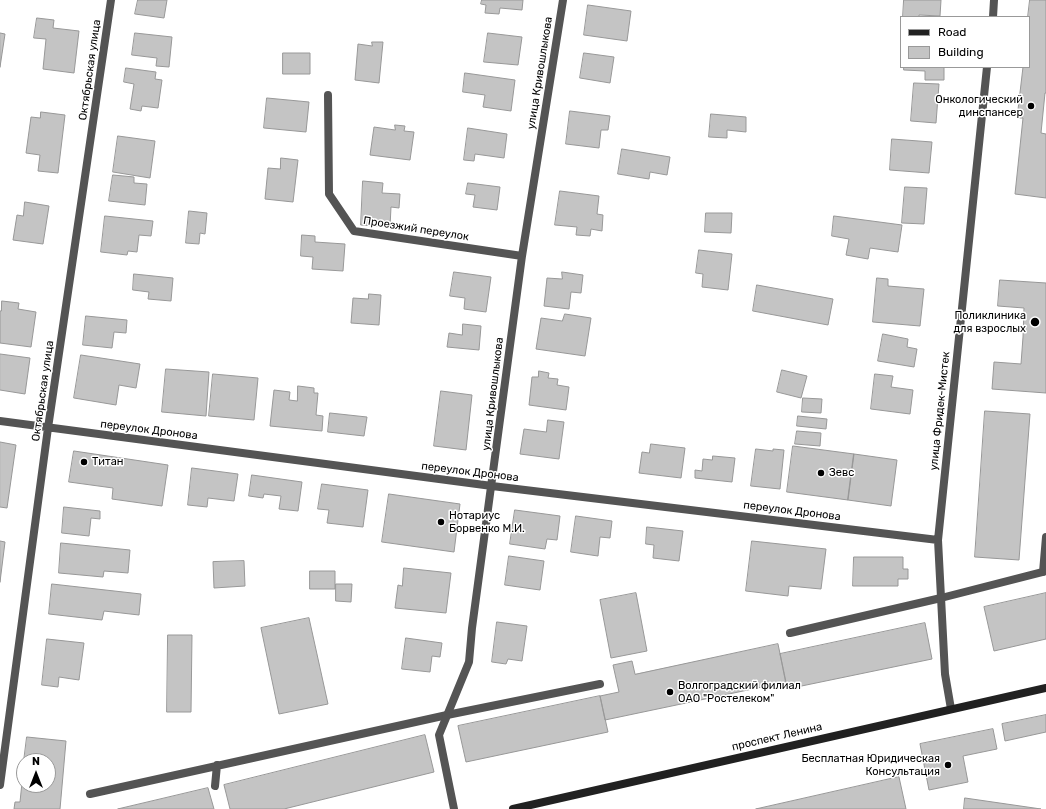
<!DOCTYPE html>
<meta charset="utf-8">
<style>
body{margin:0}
#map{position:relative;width:1046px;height:809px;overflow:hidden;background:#fff;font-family:Rubik,sans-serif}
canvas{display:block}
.legend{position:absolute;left:900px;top:16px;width:130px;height:52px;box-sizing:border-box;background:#fff;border:1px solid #999;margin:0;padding:5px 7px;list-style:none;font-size:12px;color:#000}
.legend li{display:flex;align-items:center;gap:8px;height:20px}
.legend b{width:20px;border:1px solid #999}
.north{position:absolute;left:16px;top:753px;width:40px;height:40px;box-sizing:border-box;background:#fff;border:1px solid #999;border-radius:50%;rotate:0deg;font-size:11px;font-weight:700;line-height:16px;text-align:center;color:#000}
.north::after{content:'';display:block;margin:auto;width:14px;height:18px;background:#000;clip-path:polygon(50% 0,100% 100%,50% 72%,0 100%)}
</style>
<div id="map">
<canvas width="1046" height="809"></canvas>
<ul class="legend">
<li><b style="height:5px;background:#212121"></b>Road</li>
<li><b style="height:11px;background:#c4c4c4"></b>Building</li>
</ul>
<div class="north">N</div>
</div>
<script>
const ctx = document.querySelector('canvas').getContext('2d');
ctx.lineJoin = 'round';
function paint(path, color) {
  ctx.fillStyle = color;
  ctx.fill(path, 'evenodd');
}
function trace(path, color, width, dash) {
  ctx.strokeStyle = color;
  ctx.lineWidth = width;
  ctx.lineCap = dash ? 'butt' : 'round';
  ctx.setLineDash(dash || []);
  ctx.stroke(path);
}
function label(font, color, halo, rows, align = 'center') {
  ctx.font = font + ' Rubik,sans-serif';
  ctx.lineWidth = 3;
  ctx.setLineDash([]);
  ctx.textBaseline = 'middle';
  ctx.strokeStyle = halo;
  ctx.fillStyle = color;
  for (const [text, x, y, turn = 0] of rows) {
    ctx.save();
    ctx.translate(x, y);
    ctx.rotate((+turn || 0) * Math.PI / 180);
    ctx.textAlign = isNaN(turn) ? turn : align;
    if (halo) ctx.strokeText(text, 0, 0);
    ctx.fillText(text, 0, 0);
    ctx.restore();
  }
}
const building = new Path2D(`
 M138,0h29l-3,18 -29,-4z
 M482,0h41l-1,10 -22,-2 -1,6 -14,-1 1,-8 -5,-1z
 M904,0h37l-1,16 -21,-1v2h-16z
 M1030,0h16v93h-1l-4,40 5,1v64l-31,-4 8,-76h-6l6,-51h6v-50h-1z
 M588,5l43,6 -4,30 -43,-6z
 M37,18l17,2 -1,8 26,3 -5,42 -31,-4 3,-30 -12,-1z
 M0,33l5,1 -5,33z
 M135,33l37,4 -3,30 -13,-1 1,-8 -25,-3z
 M488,33l34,4 -4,28 -34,-3z
 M372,42h11l-4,41 -24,-3 3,-36 14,2z
 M283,53h27v21h-27z
 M584,53l30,4 -4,26 -30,-5z
 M904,67h40v13h-19v-9l-21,-1z
 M126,68l30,4 -1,7 7,1 -4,28 -16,-2 -1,5 -11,-2 4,-25 -10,-2z
 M465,73l50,7 -4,31 -28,-4 2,-12 -22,-3z
 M914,83l25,1 -3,39 -25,-2z
 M267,98l42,4 -3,30 -42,-4z
 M570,111l40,5 -2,14h-7l-2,18 -33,-4z
 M41,112l24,3 -7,58 -20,-2 2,-16 -14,-2 5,-36 9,1z
 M711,114l35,3v15l-19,-2v8l-18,-1z
 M395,125l10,1 -1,5 10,1 -4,28 -40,-5 4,-28 21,3z
 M468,128l39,6 -3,24 -29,-4 -1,7 -10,-1z
 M118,136l37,5 -5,37 -37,-6z
 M892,139l40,3 -3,31 -39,-3z
 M622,149l48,8 -3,18 -17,-3 -1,7 -31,-5z
 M281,158l17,2 -5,42 -28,-3 3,-31 12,1z
 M113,175l21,2v6l13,1 -2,21 -36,-4z
 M363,181l20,2 -1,10 18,1 -1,14 -8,-1 -1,20 -29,-2z
 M468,183l32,4 -3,23 -24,-3 2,-12 -9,-1z
 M905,187l22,1 -3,36 -22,-1z
 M560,191l39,5 -2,18 6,1 -1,16 -11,-2 -1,7 -14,-1 1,-8 -22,-2z
 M25,202l24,4 -6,38 -30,-4 4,-25 6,1z
 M189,211l18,2 -2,21 -5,-1 -1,11 -13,-1z
 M706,213h26l-1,20 -26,-1z
 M105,216l48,5 -2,15 -12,-1 -2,17 -9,-1 -1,4 -26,-3z
 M834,216l68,9 -4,27 -28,-4 -2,11 -22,-4 3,-16 -17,-3z
 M302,235l13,1v6l30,2 -2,27 -31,-2 1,-12 -12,-1z
 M699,250l33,4 -4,36 -26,-3 1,-13 -7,-1z
 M454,272l37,5 -5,35 -22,-3 1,-11 -15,-2z
 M562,272l21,3 -2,18 -10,-1 -2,17 -25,-3 3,-28 15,1z
 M134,274l39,4 -2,23 -23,-2 1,-7 -16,-2z
 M877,278l11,1v7l36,3 -4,37 -47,-4z
 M1000,280l46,3v110l-54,-4 2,-27 27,2 2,-27 1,-29 -26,-2z
 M757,285l76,14 -5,26 -75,-14z
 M369,294l12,1 -2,30 -28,-2 2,-25 15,1z
 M2,301l17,2 -1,6 18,3 -5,35 -31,-4v-32h1z
 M565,314l26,4 -6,38 -49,-7 5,-31 21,3z
 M86,316l41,4 -1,13 -12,-1 -2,16 -29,-3z
 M463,324l18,2 -2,24 -32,-3 2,-14 13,2z
 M883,334l25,5 -1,8 10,2 -3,18 -36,-6z
 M0,354l30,4 -5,36 -25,-4z
 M81,355l59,9 -4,24 -17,-3 -3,20 -42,-7z
 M166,369l43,3 -3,44 -44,-4z
 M782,370l25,6 -6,22 -24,-6z
 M539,371l10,2 -1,5 10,1 -1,6 12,2 -3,23 -37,-5 3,-28h6z
 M213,374l45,4 -4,42 -45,-4z
 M875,374l18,2 -2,11 22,3 -3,24 -39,-5z
 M298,386l16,2v5h4l-2,22 7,1 -1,15 -52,-5 4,-36 16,2 -1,8 8,1z
 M441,391l31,4 -6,55 -32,-4z
 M803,398l19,1 -1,14 -19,-1z
 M985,411l45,3 -11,146 -44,-3z
 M330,413l37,4 -3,19 -36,-4z
 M798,416l29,3 -1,10 -29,-3z
 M548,420l16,2 -5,37 -39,-5 4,-25 22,3z
 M797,431l24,2 -1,13 -25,-2z
 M0,442l16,3 -9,63 -7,-1z
 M651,444l34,4 -4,30 -42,-5 3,-21 7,1z
 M793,446l61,8 -6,46 -61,-8z
 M756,449l17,2v-2l11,1 -4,39 -29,-3z
 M74,451l94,14 -6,41 -50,-7 1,-11 -44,-6z
 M854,454l43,6 -6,46 -43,-6z
 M713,456l22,2 -3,24 -37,-4v-8l7,1 1,-12 9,1z
 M192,468l46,6 -4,27 -26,-3 -1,9 -19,-2z
 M252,475l50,7 -4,29 -19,-2 2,-13 -17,-2 -1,4 -14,-2z
 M322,484l46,6 -5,37 -36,-4 2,-13 -11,-1z
 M389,494l71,10 -6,48 -72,-10z
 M64,507l36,4v8l-9,-1 -2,18 -27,-3z
 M515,510l45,6 -3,24 -10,-1 -2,10 -35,-5z
 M576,516l36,5 -2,17 -10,-1 -2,19 -27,-4z
 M647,527l36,4 -4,30 -26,-3 1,-13 -8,-1z
 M0,541l5,1 -5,40z
 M752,541l74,8 -5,40 -32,-3 -1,10 -42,-5z
 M61,543l69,7 -2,23 -24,-2 -1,6 -44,-4z
 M509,556l35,5 -4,29 -35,-5z
 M854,557h49v12h5v10h-10v7h-45z
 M244,561l1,25 -31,2 -1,-26z
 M404,568l47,5 -5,40 -51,-5 3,-23 4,1z
 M310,571h25v18h-25z
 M52,584l89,10 -2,21 -35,-4 -2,9 -53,-6z
 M336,584h16l-1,18 -15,-1z
 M636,593l11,58 -36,7 -11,-58z
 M1046,593v46l-52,12 -10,-44z
 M309,618l19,86 -49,10 -18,-86z
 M497,622l30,4 -5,35 -14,-2 -2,5 -14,-2z
 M925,623l7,36 -145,30 -7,-35z
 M168,635h24l-1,77h-24z
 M406,638l36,5 -2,14 -8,-1 -2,16 -28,-3z
 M47,639l37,4 -5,37 -20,-3 -1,10 -16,-2z
 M778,644l8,38 -181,38 -5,-24 19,-4 -6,-27 19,-4 3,13z
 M600,696l8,36 -142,30 -8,-36z
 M1046,715v17l-41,9 -3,-17z
 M993,729l4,20 -34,7 5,26 -39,8 -9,-46z
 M425,735l9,37 -150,37h-54l-6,-24z
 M27,737l39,4 -6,68h-46l1,-7h5l4,-39v22h24v-24h-24z
 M899,777l7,32h-150z
 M208,788l6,21h-96z
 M965,798l76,11h-77z`);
paint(building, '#c4c4c4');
trace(building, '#989898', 1);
trace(new Path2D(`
 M1043,572l3,-35
 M790,633l151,-35 105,-27
 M215,786l2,-21
 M90,794l357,-79 153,-31`), '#545454', 8);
trace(new Path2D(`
 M993,17l1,-17
 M328,95l1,99 25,37 168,25
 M0,421l492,65 446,54
 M951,709l-6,-35 -7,-134 49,-473
 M0,785l48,-357 63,-428
 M454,809l-15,-74 30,-73 3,-34 50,-372 41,-256`), '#545454', 8);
trace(new Path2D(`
 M513,809l533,-121`), '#212121', 8);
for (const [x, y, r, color] of [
 [1031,106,4,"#000"],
 [1035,322,5,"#000"],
 [84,462,4,"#000"],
 [821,473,4,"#000"],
 [441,522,4,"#000"],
 [670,692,4,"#000"],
 [948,765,4,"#000"]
]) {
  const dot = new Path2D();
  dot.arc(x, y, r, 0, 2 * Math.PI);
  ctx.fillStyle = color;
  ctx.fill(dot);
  trace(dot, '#fff', 1.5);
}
label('11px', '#000', '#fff', [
 ["Октябрьская улица",90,70,-82],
 ["улица Кривошлыкова",540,73,-81],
 ["Проезжий переулок",416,229,9],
 ["Октябрьская улица",43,391,-82],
 ["улица Кривошлыкова",493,394,-83],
 ["улица Фридек-Мистек",940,411,-84],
 ["переулок Дронова",149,430,7],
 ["переулок Дронова",470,472,7],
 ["переулок Дронова",792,511,7],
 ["проспект Ленина",777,737,-13]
]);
label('11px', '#000', '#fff', [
 ["Онкологический",1023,100,"right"],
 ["динспансер",1023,113,"right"],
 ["Поликлиника",1026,316,"right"],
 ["для взрослых",1026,329,"right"],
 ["Титан",92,462],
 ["Зевс",829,473],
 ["Нотариус",449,516],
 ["Борвенко М.И.",449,529],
 ["Волгоградский филиал",678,686],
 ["ОАО \"Ростелеком\"",678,699],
 ["Бесплатная Юридическая",940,759,"right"],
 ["Консультация",940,772,"right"]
], 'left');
</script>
